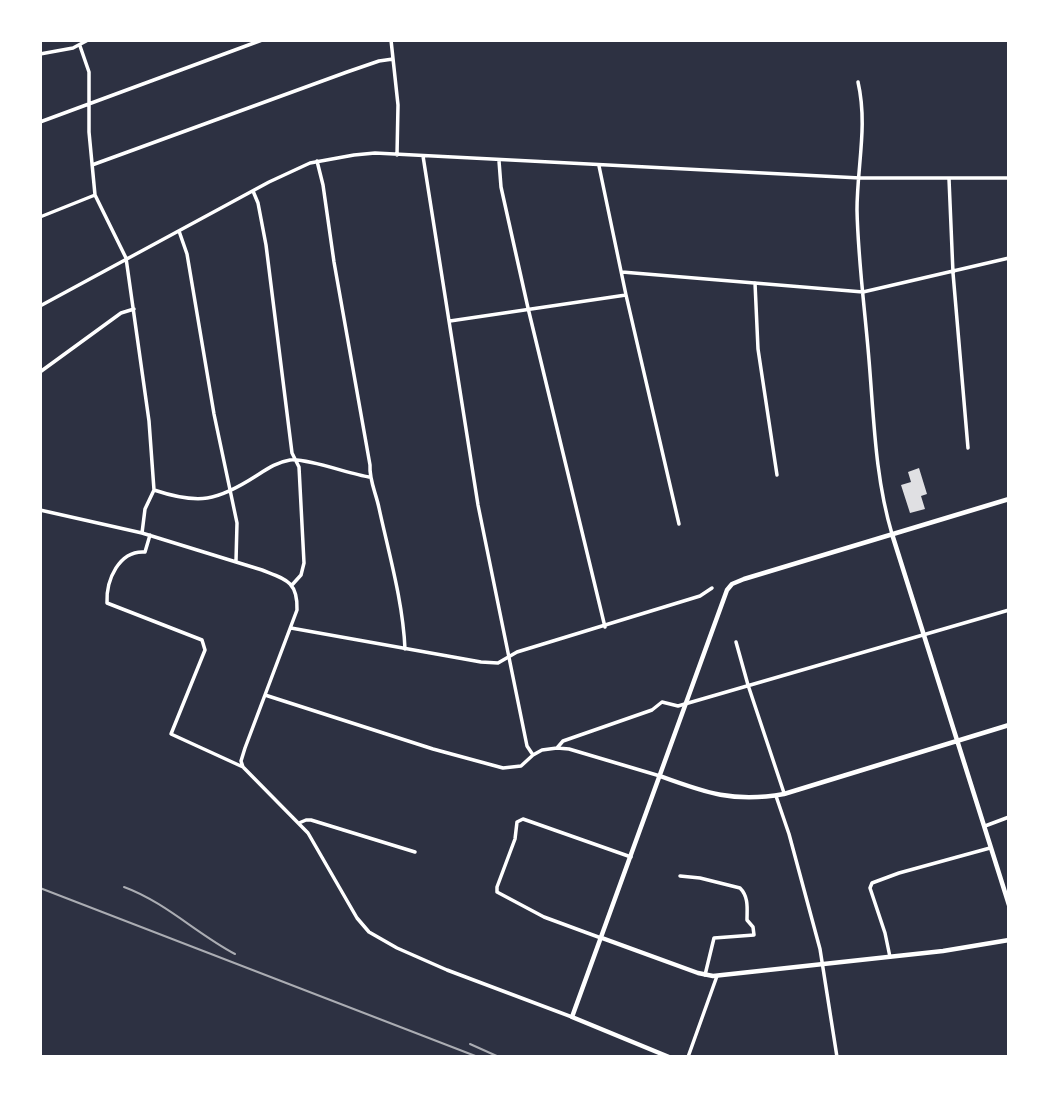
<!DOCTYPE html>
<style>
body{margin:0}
#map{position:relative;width:1049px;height:1097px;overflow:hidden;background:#2d3142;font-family:Raleway,sans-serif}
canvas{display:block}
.frame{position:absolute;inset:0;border:42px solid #fff;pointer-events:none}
</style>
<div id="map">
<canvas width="1049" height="1097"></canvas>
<div class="frame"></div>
</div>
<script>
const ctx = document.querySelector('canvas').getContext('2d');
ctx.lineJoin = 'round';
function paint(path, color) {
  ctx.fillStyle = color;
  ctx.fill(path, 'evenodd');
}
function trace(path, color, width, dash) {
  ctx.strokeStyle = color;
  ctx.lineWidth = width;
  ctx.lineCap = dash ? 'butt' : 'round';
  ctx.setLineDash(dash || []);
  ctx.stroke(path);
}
paint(new Path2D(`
 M919,468l8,26 -6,2 4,13 -15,4 -9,-28 10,-3 -3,-10z`), '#e0e0e3');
trace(new Path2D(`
 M391,40l7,65 -1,50
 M80,46l9,26v60l6,63 31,63 23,163 5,69 -9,19 -3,24
 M40,54l33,-6 15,-8
 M858,82c10,44 -1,84 -1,128 1,50 8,100 12,150 5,59 6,117 23,174
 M40,122l222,-82
 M423,156l55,349 49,241 6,9
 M317,161l6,24 11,77 36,203c-1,15 6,28 9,43 10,46 24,94 26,141
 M499,161l2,26 27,121 77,319
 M92,165l255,-93 32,-11 14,-2
 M599,166l27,129 53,229
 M949,179l4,94 15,175
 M253,191l5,12 8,42 26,208 7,14 5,96 -3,12 -9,10
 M40,217l55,-22
 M179,231l8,23 27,160 23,109 -1,38
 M622,272l241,20 146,-34
 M755,283l3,66 19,126
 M40,306l229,-124 41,-19 44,-8 21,-2 485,25h149
 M450,321l176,-26
 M40,372l81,-59 13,-4
 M154,490c45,15 63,11 102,-14 11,-7 21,-14 34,-16 16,-2 60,14 79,17
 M40,510l102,23 120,37c23,9 36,11 35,40l-52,138 -4,13 2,6
 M150,535l-5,17c-26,-2 -39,28 -38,51l95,37 3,10 -34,84 72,33
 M291,628l190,34 17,1 19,-11 183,-56 12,-8
 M736,642l12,43 36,108
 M265,695l168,54 70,19 18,-2 12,-11 9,-5 15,-2 12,1 91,27
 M557,748l6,-7 89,-31 10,-8 16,4 331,-96
 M243,767l65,66 49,85 12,14 28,16 50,22 125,47
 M776,796l13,38 31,115 17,108
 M299,823l7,-3h5l104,32
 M985,826l24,-9
 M680,876l20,2 40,10c9,9 7,21 7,32l6,7 1,8 -40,3 -9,37
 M601,938l-57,-21 -47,-25v-5l18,-48 2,-17 6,-3 108,38
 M890,957l-5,-24 -15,-45 2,-5 27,-10 91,-25
 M688,1057l29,-81`), '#fff', 3.5);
trace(new Path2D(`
 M892,534l117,371
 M660,776c46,17 74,27 124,18l225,-69
 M602,938l96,35 15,3 230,-25 66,-11
 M669,1057l-97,-40 155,-427 5,-6 12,-5 265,-80`), '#fff', 4.5);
trace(new Path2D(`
 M124,887c41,15 73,47 111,67
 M40,888l438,169
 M470,1044l29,13`), '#abadb3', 2);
</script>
